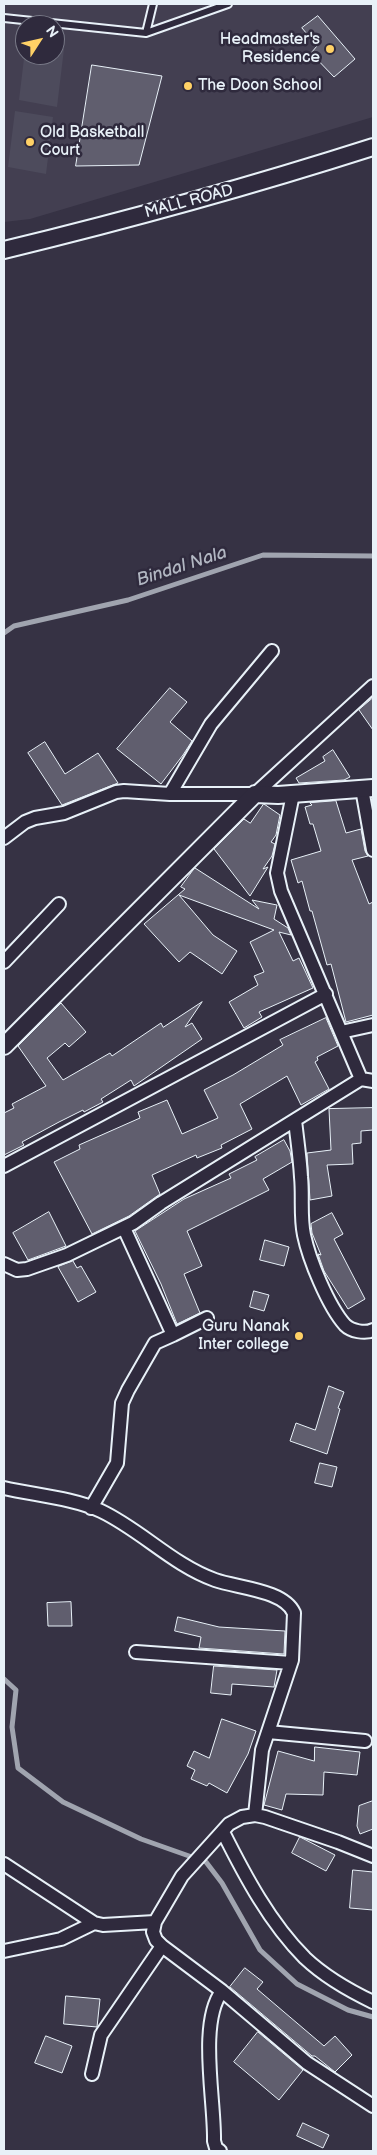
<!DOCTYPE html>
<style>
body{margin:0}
#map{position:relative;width:377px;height:2155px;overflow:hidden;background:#363244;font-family:"Balsamiq Sans",sans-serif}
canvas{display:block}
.frame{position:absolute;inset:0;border:5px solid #e8f1f8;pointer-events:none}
.north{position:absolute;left:15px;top:15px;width:50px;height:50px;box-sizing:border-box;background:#2f2a3d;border:1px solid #797a88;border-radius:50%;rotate:55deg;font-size:14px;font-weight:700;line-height:20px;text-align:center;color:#e8f1f8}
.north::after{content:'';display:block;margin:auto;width:18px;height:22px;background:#ffd166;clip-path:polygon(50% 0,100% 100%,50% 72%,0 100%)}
</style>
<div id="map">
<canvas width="377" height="2155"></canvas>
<div class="frame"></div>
<div class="north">N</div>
</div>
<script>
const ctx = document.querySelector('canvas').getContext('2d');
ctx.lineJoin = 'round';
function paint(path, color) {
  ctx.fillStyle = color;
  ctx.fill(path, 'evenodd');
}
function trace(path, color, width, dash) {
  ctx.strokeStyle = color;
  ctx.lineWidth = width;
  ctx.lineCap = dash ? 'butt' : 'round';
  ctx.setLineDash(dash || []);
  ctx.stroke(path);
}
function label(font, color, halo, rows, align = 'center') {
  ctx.font = font + ' "Balsamiq Sans",sans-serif';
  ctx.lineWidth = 5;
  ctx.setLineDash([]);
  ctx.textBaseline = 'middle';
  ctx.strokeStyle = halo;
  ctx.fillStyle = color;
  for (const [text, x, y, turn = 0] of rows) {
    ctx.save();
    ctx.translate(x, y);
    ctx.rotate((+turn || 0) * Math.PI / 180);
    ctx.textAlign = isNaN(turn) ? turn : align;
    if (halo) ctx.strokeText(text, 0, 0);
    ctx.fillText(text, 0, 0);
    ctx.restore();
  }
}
paint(new Path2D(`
 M4,4h369v113l-343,102 -26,3zM25,25h30v30h-30z`), '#433f51');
paint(new Path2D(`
 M55,48l9,1 -7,58 -38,-7 6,-50v5h30z
 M15,111l38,6 -7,57 -38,-7z`), '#4d4b5c');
trace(new Path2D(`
 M4,633l10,-7 114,-26 135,-45 110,1
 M4,1679l12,11 -4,37 6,41 45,34 78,37 65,23 16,21 38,67 37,34 51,26 25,7`), '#a0a4af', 5);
const building = new Path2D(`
 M318,16l37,43 -21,18 -23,-24 6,-7 -15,-18z
 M92,65l70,11 -23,89 -63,1z
 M170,688l17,14 -17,20 22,19 -9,14 -22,29 -44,-35z
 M373,698v32l-14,-20z
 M45,742l20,32 33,-21 20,30 -56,22 -34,-52z
 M333,750l17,27 -6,3 -45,3 -3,-5 29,-17 -2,-4z
 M336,801l10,32 15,-4 4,22 3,5 -16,4 17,44 4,-2v113l-27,7 -15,-58 -4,1 -15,-54h-2l-8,-30 -4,2 -7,-23 30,-9 -8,-27h-3l-5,-17 7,-2 -2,-2z
 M264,804l16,11 -4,20 -5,7 4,2 -3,12 -9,13 5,-2 -18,29 -36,-47 30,-30 6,4z
 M195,868l64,41 -7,-9 25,5 -3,14 14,9 3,7 -12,-3 14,29 6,-3 14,30 -54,24 3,5 -18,11 -15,-26 29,-17 -4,-9 10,-4 -14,-30 24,-12 -95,-35 34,40 24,16 -15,23 -32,-22 -11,10 -35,-38 41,-35 -4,-2z
 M202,1002l-17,25 7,-4 10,16 -68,47 -3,-6 -30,19 2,3 -19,10 -1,-2 -24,12 -37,20 2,3 -20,10v-42l10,-5 -2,-4 34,-18 -28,-40 43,-43 25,29 -17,15 -4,-4 -18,15 16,22 47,-27 2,3 49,-33 2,4z
 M326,1018l12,28 -21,11 1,3 -3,2 14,27 -28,16 -14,-29 -47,28 12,25 -31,16 1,3 -25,10 -1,-3 -44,20 8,19 -31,22 -37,18 -38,-72 26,-13 -1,-4 61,-27 -2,-6 29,-12 15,34 36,-16 -14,-28 29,-15 50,-30 -3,-5z
 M373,1108v22l-12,1v12l-9,1 1,20 -26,1 5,31 -22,4 -3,-47 24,-3 -2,-41z
 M284,1140l6,11 2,11 -29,17 6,11 -82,41 15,35 -18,8 16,39 -23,11 -16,-40 -26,-53 49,-32 47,-21 -2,-4 28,-14 -2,-3z
 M49,1212l17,34 -38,14 -15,-27z
 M332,1213l11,21 -9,5 31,60 -17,10 -24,-38 -6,-17 3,1 -9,-22 -1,-9z
 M265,1240l24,7 -5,19 -24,-6z
 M73,1261l4,7 4,-2 15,26 -18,10 -20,-35z
 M254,1291l15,4 -5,16 -14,-4z
 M329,1386l15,6 -6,16 2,1 -13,45 -37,-13 6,-18 19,7z
 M320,1463l17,4 -5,20 -17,-4z
 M71,1602l1,24h-24l-1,-23z
 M178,1617l41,10 66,4 -1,23 -85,-6 2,-11 -26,-6z
 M214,1666l63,4 -3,17 -42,-3 -1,11 -20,-2z
 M222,1719l34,12 -8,23 -21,39 -18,-10 -2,3 -16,-7 4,-9 -8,-4 7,-15 15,7z
 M315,1747l45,5 -3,23 -33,-3 -1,23 -37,-1 -4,16 -18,-5 14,-54 36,10z
 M373,1801v28l-13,5 -3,-8 2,-20z
 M300,1837l35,18 -9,16 -34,-18z
 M353,1870l20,2v38l-23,-2z
 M245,1968l18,14 -6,7 67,57 11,-10 17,19 -17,17 -20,-16h-3l-82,-69z
 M66,1996l34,3 -3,28 -33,-3z
 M258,2032l45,38 -24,30 -45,-38z
 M46,2036l26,10 -10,27 -27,-10z
 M303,2123l26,12 -6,13 -26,-12z`);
paint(building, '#605e6e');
trace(building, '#e8f1f8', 1);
const service = new Path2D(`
 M4,18l142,15 82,-29
 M146,33l7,-29`);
const minor = new Path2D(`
 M272,651l-61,73 -41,70h85l118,-108
 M362,789l11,61
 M293,794l-16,79 4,18 80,188
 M4,838l21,-16 10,-4 29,-5 52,-21 8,-1 46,3
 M4,962l55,-58
 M341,1032l32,-7
 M295,1120c2,19 5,38 6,57 2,19 -1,39 3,58 5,24 24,71 41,90 6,6 20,9 28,5
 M4,1166l322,-172
 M124,1228l49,107 34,-17
 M4,1264l13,6 10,-1 40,-14 66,-32 28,-20 200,-124 12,2
 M4,1488c30,7 69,10 97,23 40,19 72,54 114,69 23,8 69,10 79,33l-2,47 -30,90 -7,65
 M91,1508l26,-45 5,-60 6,-13 27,-47 18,-8
 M136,1652l155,11
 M268,1732l97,9
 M223,1832c22,44 47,91 82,126 19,18 45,33 68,44
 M4,1864l90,59 9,2 52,-3
 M4,1951l57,-12 33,-16
 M222,1991l85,72 66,43
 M92,2074l9,-39 61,-89
 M220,2151l-4,-3 -2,-7c1,-40 -16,-118 8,-150l-60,-45 -6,-6 -3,-8 2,-10 27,-46 47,-52 13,-7 13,-2 10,2 73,25 35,14`);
const tertiary = new Path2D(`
 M4,250c124,-30 247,-64 369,-103
 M4,1046l251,-252 23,1 95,-7`);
trace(service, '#e8f1f8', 10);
trace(minor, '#e8f1f8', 16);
trace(tertiary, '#e8f1f8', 20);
trace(service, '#2f2a3d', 6);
trace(minor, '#2f2a3d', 12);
trace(tertiary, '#2f2a3d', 16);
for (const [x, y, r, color] of [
 [330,49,5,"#ffd166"],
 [188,86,5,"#ffd166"],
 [30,142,5,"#ffd166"],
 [299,1336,5,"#ffd166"]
]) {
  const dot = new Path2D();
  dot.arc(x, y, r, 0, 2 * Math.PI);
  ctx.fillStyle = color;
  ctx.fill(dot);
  trace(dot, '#2f2a3d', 2);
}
label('16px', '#e8f1f8', '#2f2a3d', [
 ["Headmaster's",320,40],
 ["Residence",320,58],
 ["The Doon School",198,86,"left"],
 ["Old Basketball",40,133,"left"],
 ["Court",40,151,"left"],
 ["Guru Nanak",289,1327],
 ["Inter college",289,1345]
], 'right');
label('16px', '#e8f1f8', '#2f2a3d', [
 ["MALL ROAD",189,202,-15]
]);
label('italic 18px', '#b2b7c2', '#2f2a3d', [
 ["Bindal Nala",182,567,-18]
]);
</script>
